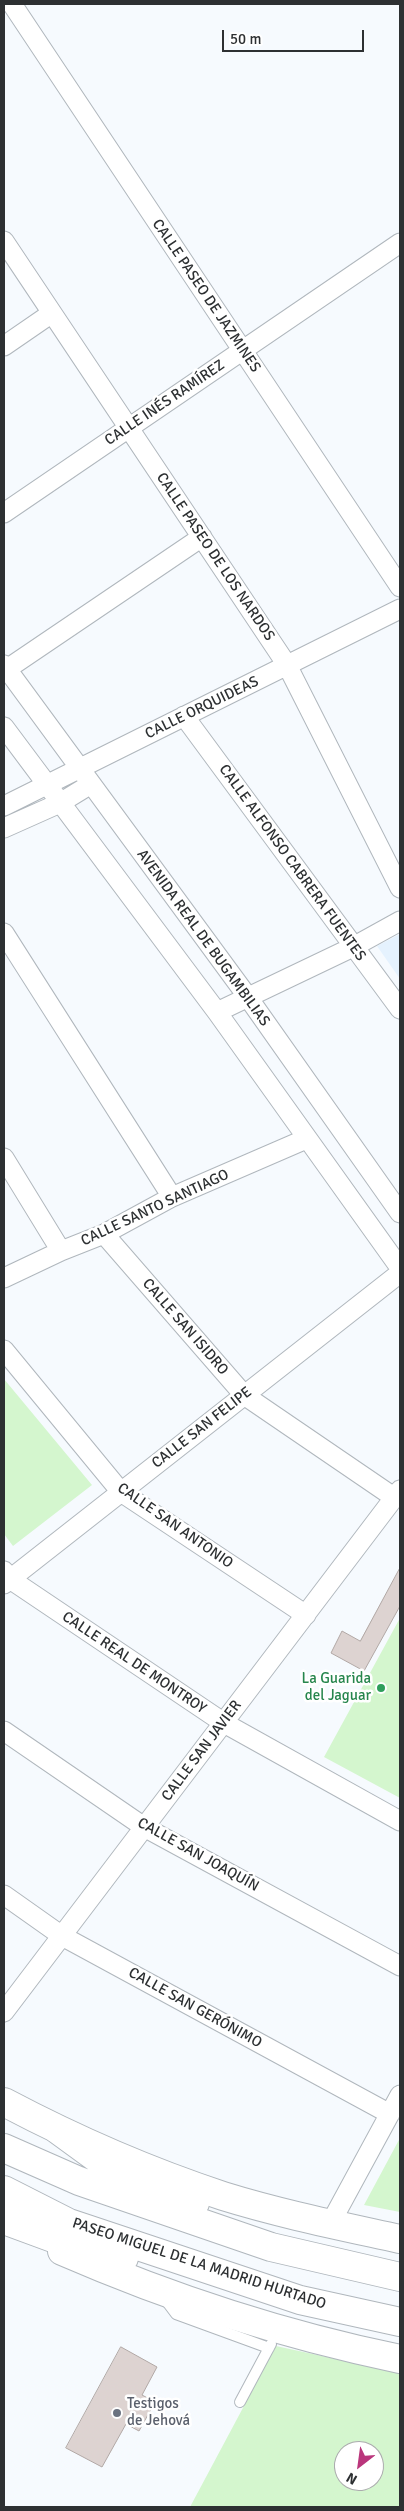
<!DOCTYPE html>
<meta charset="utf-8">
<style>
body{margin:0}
#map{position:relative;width:404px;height:2511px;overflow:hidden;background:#f6fafe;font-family:Signika,sans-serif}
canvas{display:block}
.frame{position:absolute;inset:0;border:5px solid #2d3032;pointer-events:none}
.north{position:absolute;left:334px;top:2441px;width:50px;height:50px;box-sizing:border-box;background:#fff;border:1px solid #abacad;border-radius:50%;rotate:210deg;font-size:14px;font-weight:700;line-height:20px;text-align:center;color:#2d3032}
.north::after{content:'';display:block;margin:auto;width:18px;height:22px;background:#ba367c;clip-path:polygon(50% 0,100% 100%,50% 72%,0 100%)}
.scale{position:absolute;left:222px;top:30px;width:142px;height:22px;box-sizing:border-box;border:2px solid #2d3032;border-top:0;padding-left:6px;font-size:15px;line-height:18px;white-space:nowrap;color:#2d3032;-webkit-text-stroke:4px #fff;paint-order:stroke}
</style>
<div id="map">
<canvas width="404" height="2511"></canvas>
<div class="frame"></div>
<div class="north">N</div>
<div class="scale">50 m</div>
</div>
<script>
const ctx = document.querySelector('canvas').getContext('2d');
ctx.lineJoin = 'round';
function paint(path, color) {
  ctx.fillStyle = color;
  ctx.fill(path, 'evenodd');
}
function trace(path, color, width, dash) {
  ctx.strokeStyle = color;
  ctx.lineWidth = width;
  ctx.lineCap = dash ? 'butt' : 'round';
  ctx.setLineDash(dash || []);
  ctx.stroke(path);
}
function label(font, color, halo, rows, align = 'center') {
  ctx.font = font + ' Signika,sans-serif';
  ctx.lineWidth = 5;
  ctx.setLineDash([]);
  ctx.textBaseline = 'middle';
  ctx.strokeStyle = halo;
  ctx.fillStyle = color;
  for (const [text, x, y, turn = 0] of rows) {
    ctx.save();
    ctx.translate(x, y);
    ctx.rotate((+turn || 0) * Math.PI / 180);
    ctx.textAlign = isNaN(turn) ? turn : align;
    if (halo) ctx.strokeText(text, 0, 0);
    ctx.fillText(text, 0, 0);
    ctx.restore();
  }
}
paint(new Path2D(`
 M400,934v45l-23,-33z`), '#e5f2fe');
paint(new Path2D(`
 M4,1379l88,106 -79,61 -9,-12z
 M400,1618v180l-76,-41z
 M400,2138v74l-36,-7z
 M276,2346l124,27v134h-210zM344,2451h30v30h-30z`), '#d4f6ce');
const building = new Path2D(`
 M400,1568v38l-36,65 -33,-18 11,-22 18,10z
 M121,2347l36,20 -15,28 13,7 -16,29 -13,-7 -24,43 -36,-19z`);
paint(building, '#ddd3d1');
trace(building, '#b1a8a5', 1);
const lane = new Path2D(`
 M164,2298l12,16 93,34
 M240,2402l31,-58`);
const street = new Path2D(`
 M12,4l388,583
 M4,241l283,424 113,223
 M4,346l48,-33
 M4,513l396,-270
 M4,665l243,331 153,217
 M7,669l195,-132
 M184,716l216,293
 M4,727l213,285 183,256
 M4,806l396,-197
 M4,828l56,-25 31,-19
 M4,933l168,264
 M217,1012l136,-65 47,-26
 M4,1158l57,93
 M104,1234l140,161 151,103
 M4,1278l57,-27 43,-17 68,-37 134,-58
 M4,1350l117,142 185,123
 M4,1571l6,8 214,144 176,98
 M4,1584l396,-311
 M4,1731l140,96 256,139
 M4,1895l58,41 328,178
 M4,2012l396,-522
 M330,2224l70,-129`);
const secondary = new Path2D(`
 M4,2102c70,37 143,69 219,94 58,18 118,30 177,43
 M62,2251c108,47 222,84 338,108`);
const highway = new Path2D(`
 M58,2130l48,35 89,38
 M4,2148l75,33 192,66 129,30
 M4,2190l65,33 231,77 100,22
 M4,2220l76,28 44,10`);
trace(lane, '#b0b7bd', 12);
trace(street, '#b0b7bd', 21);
trace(secondary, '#b0b7bd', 30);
trace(highway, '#b0b7bd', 30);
trace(lane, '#fff', 10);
trace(street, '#fff', 19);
trace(secondary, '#fff', 28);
trace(highway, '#fff', 28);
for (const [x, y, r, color] of [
 [381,1688,5,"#2e9e5b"],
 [117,2413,5,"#6b7280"]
]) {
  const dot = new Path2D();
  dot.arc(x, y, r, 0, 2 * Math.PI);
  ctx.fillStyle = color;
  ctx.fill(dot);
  trace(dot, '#fff', 2);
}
label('15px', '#2d3032', '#fff', [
 ["CALLE PASEO DE JAZMINES",206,296,56],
 ["CALLE INÉS RAMÍREZ",165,403,-34],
 ["CALLE PASEO DE LOS NARDOS",215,557,56],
 ["CALLE ORQUIDEAS",202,708,-26],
 ["CALLE ALFONSO CABRERA FUENTES",292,863,54],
 ["AVENIDA REAL DE BUGAMBILIAS",203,938,54],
 ["CALLE SANTO SANTIAGO",155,1208,-25],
 ["CALLE SAN ISIDRO",185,1327,49],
 ["CALLE SAN FELIPE",202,1428,-38],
 ["CALLE SAN ANTONIO",175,1526,35],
 ["CALLE REAL DE MONTROY",134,1663,34],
 ["CALLE SAN JAVIER",202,1751,-53],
 ["CALLE SAN JOAQUÍN",198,1855,29],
 ["CALLE SAN GERÓNIMO",195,2008,29],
 ["PASEO MIGUEL DE LA MADRID HURTADO",199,2264,18]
]);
label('15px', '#27864d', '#fff', [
 ["La Guarida",371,1679],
 ["del Jaguar",371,1696]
], 'right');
label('15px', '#5b616d', '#fff', [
 ["Testigos",127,2404],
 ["de Jehová",127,2421]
], 'left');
</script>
